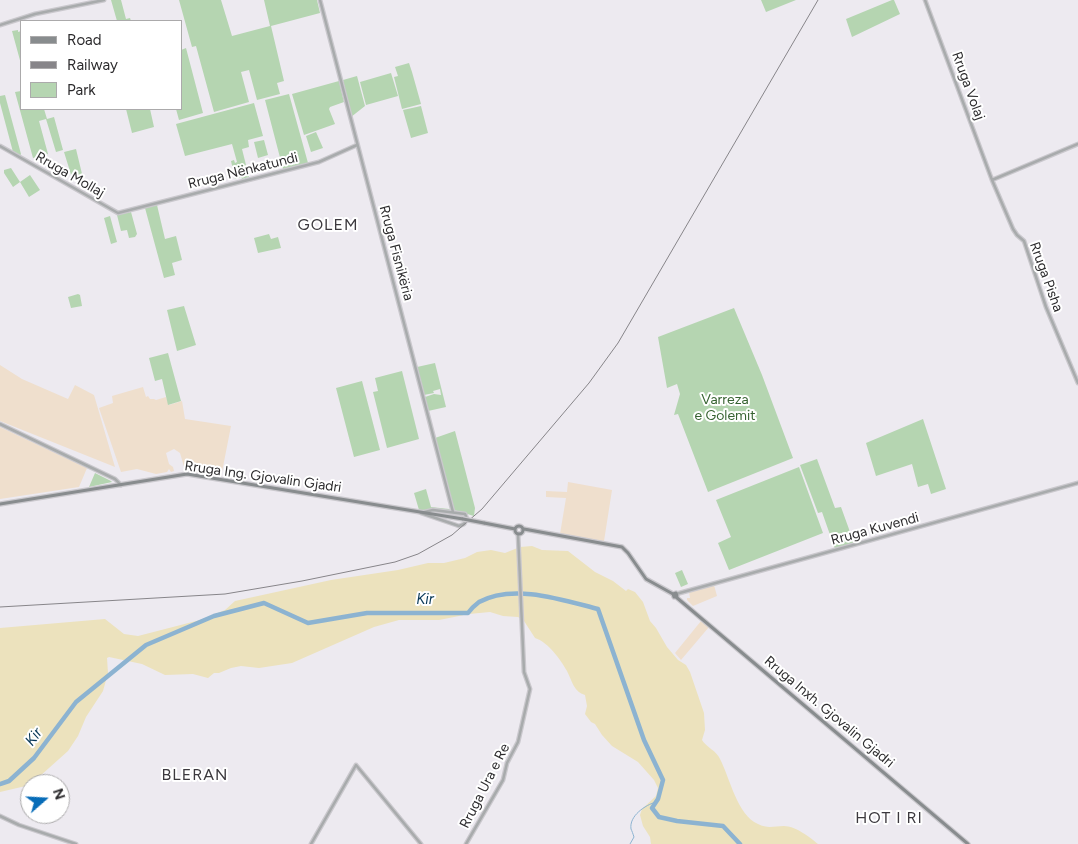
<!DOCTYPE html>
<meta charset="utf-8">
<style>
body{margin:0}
#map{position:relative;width:1078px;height:844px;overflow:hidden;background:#edeaf0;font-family:Figtree,sans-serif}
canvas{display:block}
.legend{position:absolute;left:20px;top:20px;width:162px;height:90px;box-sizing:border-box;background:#fff;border:1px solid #abaaab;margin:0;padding:6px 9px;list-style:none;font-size:15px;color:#2c2b2d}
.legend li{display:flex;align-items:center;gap:10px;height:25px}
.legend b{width:25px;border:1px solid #abaaab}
.north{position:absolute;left:20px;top:774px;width:50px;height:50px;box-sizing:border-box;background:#fff;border:1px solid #abaaab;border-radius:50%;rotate:71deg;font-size:14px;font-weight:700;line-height:20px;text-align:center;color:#2c2b2d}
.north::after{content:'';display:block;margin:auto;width:18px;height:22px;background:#076cb8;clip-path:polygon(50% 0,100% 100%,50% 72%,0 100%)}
</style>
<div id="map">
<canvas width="1078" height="844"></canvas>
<ul class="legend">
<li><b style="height:6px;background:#888c8e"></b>Road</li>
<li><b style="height:6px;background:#878589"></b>Railway</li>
<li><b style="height:14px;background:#b5d5b1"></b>Park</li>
</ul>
<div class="north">N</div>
</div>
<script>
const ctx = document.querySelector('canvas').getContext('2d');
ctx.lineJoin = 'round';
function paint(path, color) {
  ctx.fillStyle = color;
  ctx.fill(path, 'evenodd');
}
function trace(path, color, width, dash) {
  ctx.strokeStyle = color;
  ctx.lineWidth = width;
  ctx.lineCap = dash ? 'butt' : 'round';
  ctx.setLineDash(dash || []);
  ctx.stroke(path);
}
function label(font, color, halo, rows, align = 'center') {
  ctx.font = font + ' Figtree,sans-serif';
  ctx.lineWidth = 4;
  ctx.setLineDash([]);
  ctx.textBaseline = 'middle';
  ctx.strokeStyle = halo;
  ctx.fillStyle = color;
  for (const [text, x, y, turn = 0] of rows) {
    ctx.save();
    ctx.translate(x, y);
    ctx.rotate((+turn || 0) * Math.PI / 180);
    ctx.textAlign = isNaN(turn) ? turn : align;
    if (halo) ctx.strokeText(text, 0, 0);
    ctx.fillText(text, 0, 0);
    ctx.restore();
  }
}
paint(new Path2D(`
 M0,365l22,14 46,20 7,-14 19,10 21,72 -115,-46z
 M143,387l3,10 2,-1 2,3h4l2,1 10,-3 3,8 13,-4 3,18 46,7 -10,51 -36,-7 -5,-17 -6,-4 -8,4 3,11 4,3 1,4 -3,1 -2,-3 -2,3 -11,2 -19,-5 -16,3 -22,-64 14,-5 -1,-7z
 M0,427l87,41 -8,19 -79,12z
 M568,482l44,8 -8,51 -44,-7 6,-36 -20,-1v-6l21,1z
 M714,585l3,11 -24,10 -6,-6v-2h3l-1,-6z
 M701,621l8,6 -28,33 -6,-7z`), '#efdfcd');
paint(new Path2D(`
 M111,0h10l5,19 4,-1 1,3h-14z
 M179,0h42l11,36 38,-10 -6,-26h53l3,13 -49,13 13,55 -7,2 3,11 -23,6 -8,-30 -8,2 8,30 -35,10 -18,-66 -4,1z
 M761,0h35l-30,12z
 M892,0h2l6,14 -48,23 -6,-18z
 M18,30v2l3,-1v33l-9,-33z
 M186,48l17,65 -24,7 -3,-11h5v-59z
 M409,63l3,9 -3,1 3,-1 9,32 -19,5 -8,-32 4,-1 -3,-9z
 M391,73l7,23 -32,9 -6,-23z
 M357,76l8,30 -14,11 -8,-37z
 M339,81l5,21 -14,5 -1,2 6,15 -31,11 -12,-41z
 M21,91v18h23l3,10 7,-2 9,33 -7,2 -10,-33 -7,2 9,33 -15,4 -18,-66z
 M289,94l19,69 -25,6 -18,-69z
 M5,95l16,59 -1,2 -7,-4 -13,-49v-7z
 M254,103l9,33 -15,4 1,7 -7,2 7,28 -7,2 -1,-2 -6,2 -4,-18 3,-1 1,3 2,-1 -5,-18 -47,12 -9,-32z
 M421,106l7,27 -17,5 -8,-28z
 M126,109h24l4,18 -22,6z
 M316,132l7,16 -12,4 -5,-16z
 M264,140l4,15 -10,3 -4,-16z
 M76,149l7,29 -10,3 -9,-29z
 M11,168l9,14 10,-7 10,15 -11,7 -9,-15 -7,5 -9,-14v-3z
 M157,205l8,34 11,-3 6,24 -10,3 3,12 -11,3 -19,-70z
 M131,212l6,22 -2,3 -6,1 -2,-8 -6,1 -4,-16z
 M110,216l7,26 -6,2 -7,-26z
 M269,234l2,5 7,-2 3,11 -23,5 -4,-15z
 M78,294l2,1 2,11 -11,2 -3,-11z
 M184,306l12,39 -19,6 -10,-41z
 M734,308l28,67 31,83 -85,34 -30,-78 -4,1 6,-21 -3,-10 -10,4 -9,-51z
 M168,353l13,48 -13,4 -6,-26 -7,2 -6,-23z
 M435,363l11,44 -18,4 -3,-14 9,-3 7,1 -1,-6 -7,2 1,2 -10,2 -7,-28z
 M402,371l17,68 -32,9 -14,-56 5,-1 -3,-13z
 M362,381l18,69 -26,7 -18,-69z
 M923,419l23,70 -15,5 -3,-10 -10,3 -6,-23 -36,12 -10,-33z
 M455,431l20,77 -1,8 -20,-6 -19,-72z
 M817,459l18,49 6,-1 13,36 -19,6 -13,-37 -4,1 -18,-48z
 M799,467l24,66 -94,37 -11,-27 13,-6 -15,-37z
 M95,473l16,8 1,1 -23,5z
 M426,489l5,18 18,2 1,1h-31l-5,-17z
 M682,570l6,14 -7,3 -6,-14z`), '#b5d5b1');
paint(new Path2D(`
 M532,546l10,4 26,1 27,21 18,9 13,10 2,-2 7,3 8,10 7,19 6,7 11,19 11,13 8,5 4,7 14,41 1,17 -3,10c4,7 15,11 18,19 10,19 17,56 38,65 10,5 16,2 26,2 11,0 26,11 34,18h-167l-1,-7 -7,-11 -3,-11 2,-6 14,-13 2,-8 -4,-8 -16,-18 -26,-16 -10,-11 -7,-11 -4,-2 -6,-8 2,-8 -2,-11c-11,-3 -13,-14 -18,-24 -7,-12 -19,-29 -32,-33l-11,-17 -6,-4 -15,-1 -13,-4 -21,2 -30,6h-40l-25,7 -82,36 -33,5 -18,-2 -10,2 -12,5h-5l-6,5 -15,-4 -28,1 -23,-11 -33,-7 -2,1 1,15 -5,18 -17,26 -8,19 -10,15 -38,34 -30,7v-164l105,-9 19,15 14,2 62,-16 25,-10 10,-9 96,-21 67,-10 30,-7h16l21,-5 12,-6 14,-2 14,3 15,-6z`), '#ece2bd');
trace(new Path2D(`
 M630,844l4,-7c-1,-3 -2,-6 -3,-8 -2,-13 14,-24 25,-27`), '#8cb3d1', 1);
trace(new Path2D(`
 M0,784l9,-3 25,-23 42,-56 70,-57 68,-29 50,-13 44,20 59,-10h101c3,-4 7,-8 11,-11 34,-19 84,-2 119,7l46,131 19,40 -5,19 -6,9 7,9 18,4 46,5 17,18`), '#8cb3d1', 4.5);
const tertiary = new Path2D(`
 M320,0l133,512
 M925,0l67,180 21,49 4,6 7,6 22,66 32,76
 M0,25l35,-11 69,-14
 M0,146l118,67 201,-51 38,-17
 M992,180l86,-36
 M0,424l115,55 6,6
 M433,510l32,4 2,5 -3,5 -5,2 -38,-13z
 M676,594l402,-111
 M0,816l19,9 57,19
 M311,844l45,-79 65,79
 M466,844l37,-64 4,-17 11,-21 12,-53 -6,-17 -6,-138`);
const secondary = new Path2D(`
 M0,504l187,-30 276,45
 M484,523l31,6
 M515 530a4 4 0 1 1 8 0a4 4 0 1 1-8 0Z
 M524,529l98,18 6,6 18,26 27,15 3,-1 1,3 -3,1 -1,-3
 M676,597l292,247`);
trace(tertiary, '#cac8cd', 5);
trace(secondary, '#cac8cd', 5.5);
trace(tertiary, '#a8abac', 2.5);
trace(secondary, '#888c8e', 3);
trace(new Path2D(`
 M0,607l225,-13 77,-13 93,-19 23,-8 34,-19 30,-26 107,-126 29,-40 200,-343`), '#878589', 1);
const secondaryBridge = new Path2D(`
 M463,519l21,4`);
trace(secondaryBridge, '#cac8cd', 5.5, []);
trace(secondaryBridge, '#888c8e', 3);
label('14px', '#2c2b2d', '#fff', [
 ["Rruga Volaj",968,86,70],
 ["Rruga Nënkatundi",243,171,-14],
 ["Rruga Mollaj",70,175,30],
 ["Rruga Fisnikëria",396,253,75],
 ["Rruga Pisha",1046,277,70],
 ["Rruga Ing. Gjovalin Gjadri",263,477,8],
 ["Rruga Kuvendi",875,529,-15],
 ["Rruga Inxh. Gjovalin Gjadri",829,712,40],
 ["Rruga Ura e Re",485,786,-63]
]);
label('14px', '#376332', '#fff', [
 ["Varreza",725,400],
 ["e Golemit",725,416]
]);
label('italic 15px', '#073756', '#fff', [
 ["Kir",425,600],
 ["Kir",34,737,-53]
]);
ctx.letterSpacing = '1px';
label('16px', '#3c393e', '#fff', [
 ["GOLEM",328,225],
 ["BLERAN",195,775],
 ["HOT I RI",889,818]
]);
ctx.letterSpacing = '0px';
</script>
